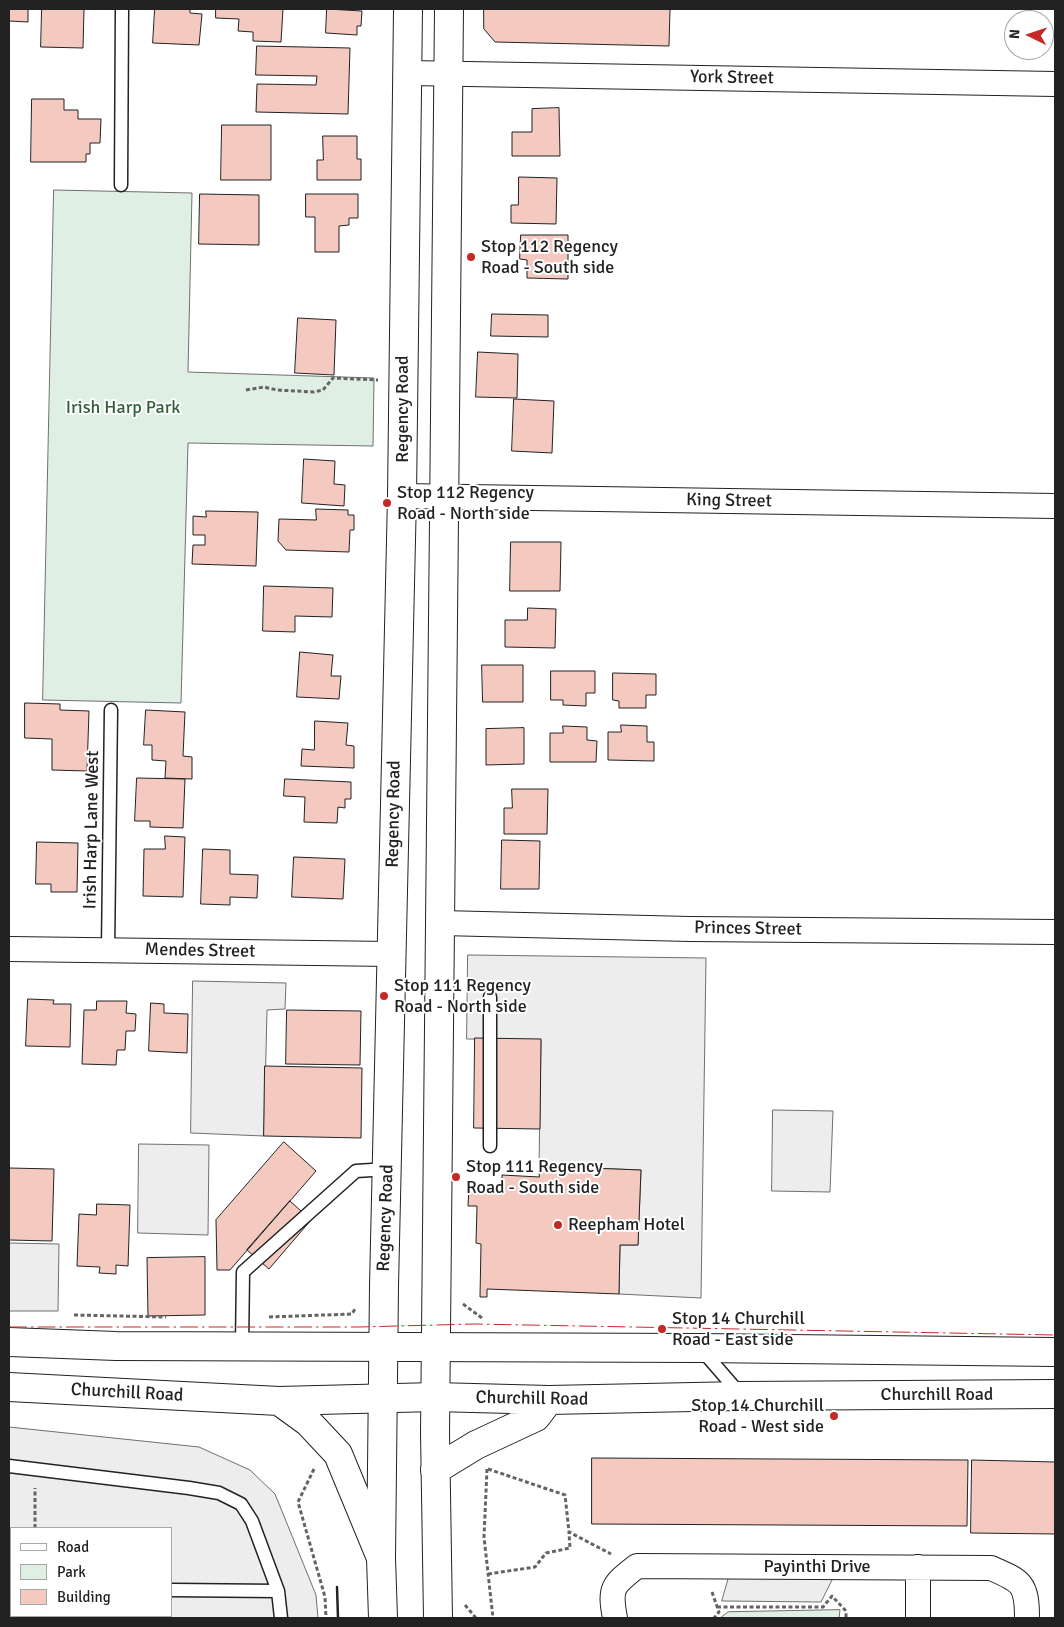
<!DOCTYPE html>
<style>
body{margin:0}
#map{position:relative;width:1064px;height:1627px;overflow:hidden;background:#fff;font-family:Signika,sans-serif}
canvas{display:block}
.frame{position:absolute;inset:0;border:10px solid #222;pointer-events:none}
.legend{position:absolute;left:10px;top:1527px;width:162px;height:90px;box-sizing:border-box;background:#fff;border:1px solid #a7a7a7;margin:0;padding:6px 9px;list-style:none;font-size:15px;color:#222}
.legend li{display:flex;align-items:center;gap:10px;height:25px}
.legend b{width:25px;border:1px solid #a7a7a7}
.north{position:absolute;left:1004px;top:10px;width:50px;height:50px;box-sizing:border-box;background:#fff;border:1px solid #a7a7a7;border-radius:50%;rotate:274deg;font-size:14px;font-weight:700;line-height:20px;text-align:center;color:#222}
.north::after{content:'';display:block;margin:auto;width:18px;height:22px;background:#c62828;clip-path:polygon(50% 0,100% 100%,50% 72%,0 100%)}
</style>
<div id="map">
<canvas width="1064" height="1627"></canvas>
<div class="frame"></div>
<ul class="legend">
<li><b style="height:6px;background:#fff"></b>Road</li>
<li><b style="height:14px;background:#e0efe3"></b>Park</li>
<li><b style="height:14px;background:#f3c9c0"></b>Building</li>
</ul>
<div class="north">N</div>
</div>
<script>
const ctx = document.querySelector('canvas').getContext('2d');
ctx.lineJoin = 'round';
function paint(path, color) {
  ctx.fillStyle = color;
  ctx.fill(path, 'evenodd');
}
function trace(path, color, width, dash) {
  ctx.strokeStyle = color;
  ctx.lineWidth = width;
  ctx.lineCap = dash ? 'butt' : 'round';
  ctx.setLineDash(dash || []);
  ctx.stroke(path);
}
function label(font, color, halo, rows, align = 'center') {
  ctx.font = font + ' Signika,sans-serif';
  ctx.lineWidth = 4;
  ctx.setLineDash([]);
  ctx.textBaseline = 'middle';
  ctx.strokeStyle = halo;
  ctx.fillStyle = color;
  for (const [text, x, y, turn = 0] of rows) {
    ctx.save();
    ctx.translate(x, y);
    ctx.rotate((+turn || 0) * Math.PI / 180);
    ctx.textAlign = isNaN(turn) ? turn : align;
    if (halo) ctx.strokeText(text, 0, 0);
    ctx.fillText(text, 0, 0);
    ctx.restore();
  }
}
const green = new Path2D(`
 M54,190l138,3 -4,179 186,6 -1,68 -185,-3 -7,260 -138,-3z
 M840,1610l-1,8h-119l8,-6z`);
paint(green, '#e0efe3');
trace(green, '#6f6f6f', 1);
const parking = new Path2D(`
 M468,955l238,3 -5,340 -82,-4 1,-49h18l3,-75 -102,-4 2,-126 -74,-1z
 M193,981l93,2 -1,26 -18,1 -3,126 -73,-3z
 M773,1110l60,1 -3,81 -58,-1z
 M139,1144l70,1 -1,90 -70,-2z
 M9,1243l50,1 -1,67h-49z
 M9,1427l190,20 51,23 25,24 41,101 2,23h-309zM11,1528h160v88h-160z
 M729,1577l104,1 -12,24 -99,-1z`);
paint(parking, '#ededed');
trace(parking, '#6f6f6f', 1);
const building = new Path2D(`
 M9,9h19v13l-19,-1z
 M42,9h42l-1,39 -42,-1z
 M155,9h35v4l12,1 -3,31 -46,-2z
 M216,9h67l-2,33 -28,-1v-9l-15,-1 1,-12 -23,-1z
 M327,9l35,2 -1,15h-4v9l-31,-2z
 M484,9h186l-1,37 -174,-4 -11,-13z
 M257,46l93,2 -2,66 -92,-2 1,-28 59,1 1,-9 -61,-1z
 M32,99h32v11h14v9h23l-1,24h-10v11h-4v8h-55z
 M559,108l1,48h-48v-24h20v-23z
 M222,125h49v55h-50z
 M323,136h34v23h4v21h-44v-20h6z
 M519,177l38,1 -1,46 -45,-1v-18h7z
 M200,194l59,1v50l-60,-1z
 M306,194h52v24h-9v7l-10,1v26h-24v-35h-9z
 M521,235h47v44l-41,-1v-18l-7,-1z
 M492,314l56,1v22l-57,-1z
 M298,318l38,2 -2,55 -39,-2z
 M478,352l40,2 -1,44 -41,-1z
 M514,399l40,2 -2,52 -40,-2z
 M304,459l31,2 -1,23 11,1 -1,21 -42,-3z
 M316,509l32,1v5h6v15h-4l-1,22 -63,-2 -8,-9 1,-22 37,1z
 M206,511l52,1 -2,54 -64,-2 1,-19h12v-10h-12v-19l13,1z
 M511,542h50l-1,49h-50z
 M264,586l69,2 -1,29 -37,-1v16l-32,-1z
 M528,608l28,1 -1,39 -50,-1v-27h22z
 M300,652l33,3 -2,21h10l-2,23 -42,-2z
 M482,665h41v37h-40z
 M551,671h44v22h-9v13l-23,-1v-5h-12z
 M613,673l43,1v21h-10v13h-27v-7l-6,-1z
 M25,703l35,1v6l29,1 -2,60 -35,-1v-31l-27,-1z
 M146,710l39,2 -2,44 9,1v22l-27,-1 1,-17 -14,-1v-15h-8z
 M315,721l33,2 -2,22 8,1v22l-53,-2 1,-17 12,1z
 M621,725l26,1v16h7v19l-46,-1v-28h13z
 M563,726l24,1v13l10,1 -1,21h-46v-29h13z
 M524,728v36l-38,1v-36z
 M137,778l48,1 -2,49 -33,-1v-6h-15z
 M285,779l66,3v17h-6v9l-7,-1 -1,16 -33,-1 1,-25 -21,-1z
 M512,789h36l-1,45h-43v-26h8z
 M165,836l20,1 -2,60 -40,-1 1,-47h21z
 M502,840l38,1 -1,48h-38z
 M37,842l41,1 -1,49h-26v-8h-15z
 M203,849l27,1v24l28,1 -1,23 -27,-1v8l-29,-1z
 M294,857l51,2 -2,40 -51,-2z
 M28,999l26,1 -1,4h18l-1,43 -44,-1z
 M97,1001h30l-1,12 10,1 -1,17h-9l-1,19h-8l-1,15 -34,-1 2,-54h12z
 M151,1003l13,1v9l24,1 -1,39 -38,-2z
 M287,1010l74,1 -1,54 -74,-1z
 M475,1038l66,1 -1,90 -66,-1z
 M265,1066l97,2 -1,70 -97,-2z
 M284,1142l32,29 -86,99h-13l-1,-50z
 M539,1166l102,4 -3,75h-18l-1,49 -132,-5v8h-7l1,-53 -5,-1 1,-37h-9l1,-20 33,1v-12l37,2z
 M9,1168l45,1 -2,72 -43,-1z
 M290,1201l21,19 -42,49 -22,-19z
 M97,1204l33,1 -2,61 -12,-1v9l-17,-1 1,-6 -23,-1 2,-52 17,1z
 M205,1257v58l-57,1 -1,-58z
 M592,1458l376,2 -1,66 -375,-2z
 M972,1460l83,2v72l-84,-1z`);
paint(building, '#f3c9c0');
trace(building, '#222', 1);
const lane = new Path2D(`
 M121,185l1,-176
 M108,950l3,-240
 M490,1146v-149
 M242,1346l1,-74 113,-101 32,-2
 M701,1349l39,45
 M9,1466l180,22 30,5 22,11 11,17 26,70 3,27
 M9,1589h2
 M171,1590l107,1`);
const street = new Path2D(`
 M408,73l647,11
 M402,496l653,10
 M441,923l249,6 365,3
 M9,949l382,5
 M615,1618c-6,-31 -2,-33 22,-52l354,2c30,13 36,15 36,50
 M918,1618v-51`);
const secondary = new Path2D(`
 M383,1618l-2,-60 3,-272 18,-790 6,-487
 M438,1618l-3,-186 14,-1423`);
const primary = new Path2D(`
 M9,1342l107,4 584,2 355,4
 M9,1387l270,14 156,-4 114,3 192,-4 314,-2
 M279,1401l29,21 30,32 43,104
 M435,1470l41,-25 60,-28 13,-17`);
trace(lane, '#222', 15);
trace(street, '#222', 26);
trace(secondary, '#222', 30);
trace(primary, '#222', 30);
trace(new Path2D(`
 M246,390l18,-3 13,3 37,2 9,-2 10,-12 45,2
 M463,1304l19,14
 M74,1315l92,2
 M269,1317l83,-3 3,-5
 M314,1469l-16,33 27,95 1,21
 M487,1469l-3,68 9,81
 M488,1469l77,26 4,37 42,22
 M35,1528v-40
 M488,1574l47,-7 11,-14 24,-5 -1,-15
 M712,1592l7,20 -5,6
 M465,1605l11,13
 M717,1607h106l9,-11 14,15v7
 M34,1618v-2`), '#646464', 3, [4, 2.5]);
trace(lane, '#fff', 12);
trace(street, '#fff', 24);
trace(secondary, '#fff', 28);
trace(primary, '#fff', 28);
trace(new Path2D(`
 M337,1587l1,31`), '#222', 2.5);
trace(new Path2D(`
 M9,1327h350l115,-3 581,11`), '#c62828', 1, [18, 4, 2.5, 4]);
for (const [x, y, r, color] of [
 [471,257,5,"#c62828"],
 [387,503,5,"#c62828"],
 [384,996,5,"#c62828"],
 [456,1177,5,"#c62828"],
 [558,1225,5,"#c62828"],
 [662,1329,5,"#c62828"],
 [834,1416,5,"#c62828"]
]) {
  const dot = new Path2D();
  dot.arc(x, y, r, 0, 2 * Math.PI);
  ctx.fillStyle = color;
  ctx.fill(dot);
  trace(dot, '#fff', 2);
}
label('18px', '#222', '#fff', [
 ["York Street",732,78,1],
 ["Regency Road",403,409,-90],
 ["King Street",729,501,1],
 ["Regency Road",394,814,-89],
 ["Irish Harp Lane West",92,830,-89],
 ["Princes Street",748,929,1],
 ["Mendes Street",200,951,1],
 ["Regency Road",386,1218,-88],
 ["Churchill Road",127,1393,3],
 ["Churchill Road",937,1395],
 ["Churchill Road",532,1399,1],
 ["Payinthi Drive",817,1567]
]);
label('18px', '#222', '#fff', [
 ["Stop 112 Regency",481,247],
 ["Road - South side",481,268],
 ["Stop 112 Regency",397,493],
 ["Road - North side",397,514],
 ["Stop 111 Regency",394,986],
 ["Road - North side",394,1007],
 ["Stop 111 Regency",466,1167],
 ["Road - South side",466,1188],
 ["Reepham Hotel",568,1225],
 ["Stop 14 Churchill",672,1319],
 ["Road - East side",672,1340],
 ["Stop 14 Churchill",824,1406,"right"],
 ["Road - West side",824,1427,"right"]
], 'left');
label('18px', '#2f5e38', '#fff', [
 ["Irish Harp Park",123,408]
]);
</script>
